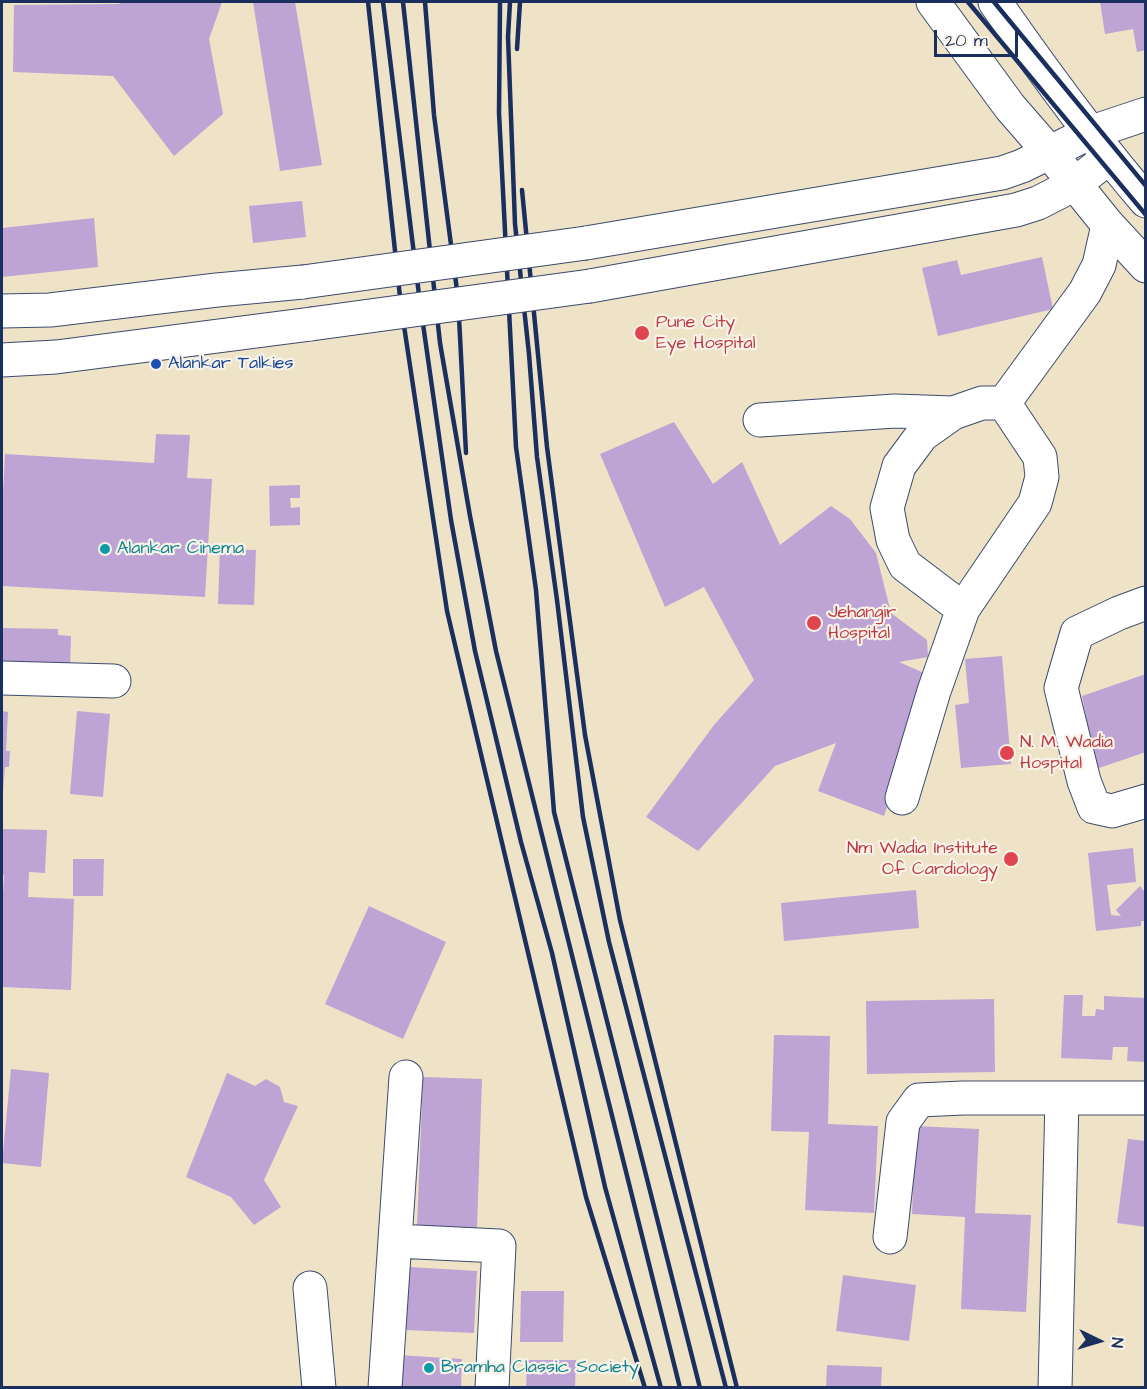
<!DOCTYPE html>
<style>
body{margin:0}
#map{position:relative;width:1147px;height:1389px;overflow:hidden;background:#eee3c6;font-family:"Architects Daughter",sans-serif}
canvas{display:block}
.frame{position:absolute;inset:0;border:3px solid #1b2f5e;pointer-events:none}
.north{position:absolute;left:1069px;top:1311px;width:60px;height:60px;-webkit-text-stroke:4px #f7f3e8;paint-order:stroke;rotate:95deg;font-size:16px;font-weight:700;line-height:24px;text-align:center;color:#1b2f5e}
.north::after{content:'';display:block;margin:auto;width:21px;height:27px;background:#1b2f5e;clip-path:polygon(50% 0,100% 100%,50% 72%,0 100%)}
.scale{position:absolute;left:934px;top:30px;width:84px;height:27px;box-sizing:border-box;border:3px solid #1b2f5e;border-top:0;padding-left:8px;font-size:18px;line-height:21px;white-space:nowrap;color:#1b2f5e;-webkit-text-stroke:4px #f7f3e8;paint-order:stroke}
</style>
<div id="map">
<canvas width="1147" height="1389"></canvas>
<div class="frame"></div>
<div class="north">N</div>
<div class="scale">20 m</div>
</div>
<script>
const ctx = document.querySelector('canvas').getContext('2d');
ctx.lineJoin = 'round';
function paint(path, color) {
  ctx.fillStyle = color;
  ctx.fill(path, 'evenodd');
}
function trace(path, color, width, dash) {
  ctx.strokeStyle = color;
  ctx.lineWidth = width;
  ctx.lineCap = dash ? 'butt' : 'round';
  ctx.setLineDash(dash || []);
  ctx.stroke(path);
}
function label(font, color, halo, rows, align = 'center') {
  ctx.font = font + ' "Architects Daughter",sans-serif';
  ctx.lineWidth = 4.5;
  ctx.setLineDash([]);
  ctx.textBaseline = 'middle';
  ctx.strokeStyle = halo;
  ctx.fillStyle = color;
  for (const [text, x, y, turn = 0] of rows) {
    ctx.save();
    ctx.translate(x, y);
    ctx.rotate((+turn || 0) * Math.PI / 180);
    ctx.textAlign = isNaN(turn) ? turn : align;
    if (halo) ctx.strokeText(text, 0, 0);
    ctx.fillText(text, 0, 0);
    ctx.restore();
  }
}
paint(new Path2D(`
 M121,2h101l-13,37 14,75 -49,42 -61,-80 -100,-4 1,-67 105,-1z
 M253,2h42l27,163 -42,6z
 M1100,2h46v48l-9,2 -4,-23 -28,5z
 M302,201l4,36 -53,6 -4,-37z
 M94,218l4,49 -96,10v-49z
 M1042,257l11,52 -115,27 -16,-68 35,-8 4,15z
 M674,422l39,62 29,-22 38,83 51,-39 19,13 26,34 15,60 36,27 1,17 -29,5 32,14 -47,140 -66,-25 18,-48 -61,23 -77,85 -52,-34 68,-92 40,-45 -50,-93 -39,20 -65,-153z
 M156,434l34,1 -3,43 25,1 -7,118 -203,-11v-73l3,-59 149,9z
 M300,485v13h-10l1,10 9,-1v18l-30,1 -1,-40z
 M220,549l36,1 -2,55 -36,-1z
 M2,628l56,1v6l13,1 -1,33 -68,-2z
 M1002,656l9,108 -50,4 -6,-63 14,-2 -4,-44z
 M1146,674v78l-50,17 -14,-73z
 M2,711l6,1 -2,39h4l-1,16h-4l-2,24h-1z
 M77,711l33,3 -7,83 -33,-3z
 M2,829l45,1 -2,43 -16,-1 -1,25 46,2 -3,91 -69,-3v-93h1l1,-19h-2z
 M1133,848l3,34 -29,3 4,30 10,1 -5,-6 24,-24 6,8v27h-5v5l-45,5 -8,-78z
 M73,859h31l-1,37h-30z
 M916,890l3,38 -135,13 -3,-38z
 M369,906l77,36 -43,97 -78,-35z
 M1064,995h19l-1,21h13l1,-7 8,1v-14l42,2v64l-19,-1 1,-14h-15l-1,13 -51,-2z
 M994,999l1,73 -128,2 -1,-73z
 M774,1035l56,1 -2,88 50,2 -4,87 -69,-3 4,-78 -38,-1z
 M11,1069l38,4 -8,94 -39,-4z
 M227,1073l28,13 11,-7 14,8 4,15 14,4 -34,74 17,27 -27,18 -23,-28 -45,-20z
 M423,1077l59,2 -5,149 -60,-2z
 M915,1126l64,3 -4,84 56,2 -5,97 -65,-3 4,-92 -53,-3z
 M1128,1139l18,2v86l-29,-4z
 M409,1267l68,4 -3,62 -68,-3z
 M843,1275l73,10 -7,56 -73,-10z
 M521,1291h43l-1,51h-43z
 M398,1355l64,4 -1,29h-60z
 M527,1360h49l-1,28h-49z
 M827,1365l55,2 -1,21h-55z`), '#bea3d5');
const minor = new Path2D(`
 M1089,133l57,-19
 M1004,403l81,-111 14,-27 9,-40
 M760,420l135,-9 58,2
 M1146,603l-27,10 -42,20 -16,55 23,93 10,26 18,4 34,-10
 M963,609l-58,-44 -12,-25 -6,-32 12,-42 23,-31 31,-22 29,-10h22
 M2,678l112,3
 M902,798l32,-107 29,-82 72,-106 7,-26 -2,-20 -36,-54
 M890,1237l13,-115 16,-22 44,-2h183
 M396,1241l103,5 -7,142
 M310,1288l9,100
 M385,1388l21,-311
 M1055,1388l7,-290`);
const major = new Path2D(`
 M586,243l416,-70 20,-7 67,-33
 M590,286l426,-76 22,-7 37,-19 33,-26
 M2,311l48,-1 167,-20 86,-8
 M2,360l54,-3 255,-33`);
const highway = new Path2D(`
 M933,2l77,105 40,46 58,72 38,41
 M995,2c48,69 96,135 151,199`);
trace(minor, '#3b4a6e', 35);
trace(major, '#3b4a6e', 35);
trace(highway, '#3b4a6e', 35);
trace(minor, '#fff', 33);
trace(major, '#fff', 33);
trace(highway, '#fff', 33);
trace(new Path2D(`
 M368,2l33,304 46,305 139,586 59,191
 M383,2l37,301 31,217 24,131 46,191 31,111 53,234 56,201
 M403,2l37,341 30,173 26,135 184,737
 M425,2l9,113 24,183 8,155
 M500,2l-1,111 17,334 20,143 18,222 146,576
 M510,2l-2,35 7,187 14,130 8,103 20,143 26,217 26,125 117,446
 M968,2l178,213
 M994,2l152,184
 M517,49l3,-47
 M522,190l25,257 38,288 35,185 117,468`), '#1b2f5e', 4.5);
const majorBridge = new Path2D(`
 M303,282l283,-39
 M311,324l279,-38`);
trace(majorBridge, '#3b4a6e', 35, []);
trace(majorBridge, '#fff', 33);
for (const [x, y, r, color] of [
 [642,333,8,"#e0444e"],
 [156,364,6,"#1a4fb4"],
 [105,549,6,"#0f9aa8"],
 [814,623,8,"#e0444e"],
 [1007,753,8,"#e0444e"],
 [1011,859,8,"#e0444e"],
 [429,1368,6,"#0f9aa8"]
]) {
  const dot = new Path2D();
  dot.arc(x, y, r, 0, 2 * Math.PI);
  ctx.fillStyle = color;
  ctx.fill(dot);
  trace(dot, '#f7f3e8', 2);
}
label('18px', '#be3a42', '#f7f3e8', [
 ["Pune City",656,323],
 ["Eye Hospital",656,344],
 ["Jehangir",828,613],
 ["Hospital",828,634],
 ["N. M. Wadia",1020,743],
 ["Hospital",1020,764],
 ["Nm Wadia Institute",998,849,"right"],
 ["Of Cardiology",998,870,"right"]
], 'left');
label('18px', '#164399', '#f7f3e8', [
 ["Alankar Talkies",168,364]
], 'left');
label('18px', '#0d838f', '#f7f3e8', [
 ["Alankar Cinema",117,549],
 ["Bramha Classic Society",441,1368]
], 'left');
</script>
